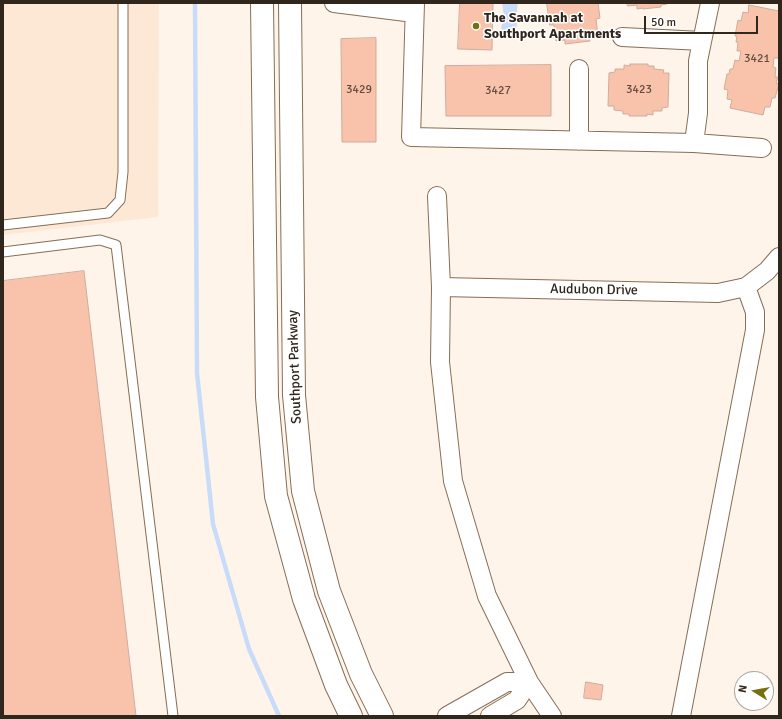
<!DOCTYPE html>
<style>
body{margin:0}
#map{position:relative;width:782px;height:719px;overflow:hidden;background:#fff4e9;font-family:Signika,sans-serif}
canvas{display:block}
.frame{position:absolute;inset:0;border:4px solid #30261c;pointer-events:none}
.north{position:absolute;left:734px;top:671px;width:40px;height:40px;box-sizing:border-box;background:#fff;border:1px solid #aca8a4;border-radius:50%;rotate:281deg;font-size:11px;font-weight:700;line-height:16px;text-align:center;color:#30261c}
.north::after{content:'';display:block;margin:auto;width:14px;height:18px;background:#776e0c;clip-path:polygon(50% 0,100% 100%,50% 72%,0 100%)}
.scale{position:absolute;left:644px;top:16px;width:114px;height:18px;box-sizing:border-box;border:2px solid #30261c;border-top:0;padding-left:5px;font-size:12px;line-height:14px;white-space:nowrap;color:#30261c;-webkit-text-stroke:3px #fff;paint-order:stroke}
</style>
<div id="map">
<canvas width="782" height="719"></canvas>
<div class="frame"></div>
<div class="north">N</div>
<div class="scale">50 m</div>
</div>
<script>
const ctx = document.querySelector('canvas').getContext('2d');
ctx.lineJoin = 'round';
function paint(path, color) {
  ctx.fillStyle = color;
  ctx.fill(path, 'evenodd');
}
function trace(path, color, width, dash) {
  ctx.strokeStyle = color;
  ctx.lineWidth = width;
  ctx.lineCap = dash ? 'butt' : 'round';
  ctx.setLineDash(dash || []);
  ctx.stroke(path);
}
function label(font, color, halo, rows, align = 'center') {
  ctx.font = font + ' Signika,sans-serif';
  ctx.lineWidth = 3;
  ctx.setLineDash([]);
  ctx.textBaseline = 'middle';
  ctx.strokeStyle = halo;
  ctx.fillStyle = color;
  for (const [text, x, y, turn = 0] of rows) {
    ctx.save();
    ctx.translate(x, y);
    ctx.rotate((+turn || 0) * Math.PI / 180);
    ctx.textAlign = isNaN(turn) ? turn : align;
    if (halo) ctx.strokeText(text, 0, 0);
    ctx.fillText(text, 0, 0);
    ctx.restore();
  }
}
paint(new Path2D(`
 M3,3h156l-1,214 -155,18z`), '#fde8d6');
paint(new Path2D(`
 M502,3h16c-2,10 0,17 -2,26l-3,3 -11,-2 -1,-2 3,-12z`), '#c8dcfa');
trace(new Path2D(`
 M195,3l2,370 16,151 36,125 30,67`), '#c8dcfa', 4.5);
const building = new Path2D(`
 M460,3h33l-1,47 -34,-1z
 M547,3h51l2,15 -4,1 2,17 -9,1 1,4 -25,3v-4l-9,1 -2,-16h-4z
 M627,3h40v1l-6,1v2l-18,2v-1l-6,1v-4l-9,1z
 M749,5l30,6v42l-1,5h-4l-1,9 3,1 -1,9h3l-2,6 3,1 -4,14h-3l-2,9h-5l-2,8 -33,-7 2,-8 -5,-1 1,-9 -4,-1 3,-15h2l1,-5h3l2,-9 4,1 2,-10h-4l1,-9h-2l1,-6h-2l3,-16 3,1 2,-9 5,1z
 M376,38v104h-34l-1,-103z
 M630,64h18v2h6v3l10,1 -1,3h6l-1,34 -6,1v3h-9v4l-6,-1v2h-18v-2h-6v-3l-9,-1v-4h-6l1,-33 6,-1v-3h9v-4l6,1z
 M551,65v51h-105l-1,-50z
 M84,271l52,445h-133v-435z
 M586,682l17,3 -2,15 -17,-2z`);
paint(building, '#f9c2ab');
trace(building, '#ceac9e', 1);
const lane = new Path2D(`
 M3,225l105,-12 12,-13 3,-28v-169
 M3,252l97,-12 16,5 57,471`);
const street = new Path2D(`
 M334,3l80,10
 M415,3l-4,134 283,6 68,5
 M622,37l80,4
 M579,69v72
 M694,143l4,-30v-52l12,-58
 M437,196l4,91 -1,75 13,119 34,115 42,86 23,34
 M441,287l277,6 28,-6
 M447,716l60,-34h22
 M490,716l27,-16 12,-18
 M681,716l74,-386v-18l-9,-25 21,-16 12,-14`);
const secondary = new Path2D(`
 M262,3l5,394 9,99 28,103 32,86 15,31
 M290,3l4,392 9,96 26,100 32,83 21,42`);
trace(lane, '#866e57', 11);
trace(street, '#866e57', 20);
trace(secondary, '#866e57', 24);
trace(lane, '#fff', 9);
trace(street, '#fff', 18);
trace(secondary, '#fff', 22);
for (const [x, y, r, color] of [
 [476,26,4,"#776e0c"]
]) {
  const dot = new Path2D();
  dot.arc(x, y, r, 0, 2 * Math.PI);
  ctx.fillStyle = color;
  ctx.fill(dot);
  trace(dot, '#fff', 1.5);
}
label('12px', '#624d40', null, [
 ["3421",757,59],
 ["3429",359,90],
 ["3423",639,90],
 ["3427",498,91]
]);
label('bold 14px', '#30261c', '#fff', [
 ["The Savannah at",484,18],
 ["Southport Apartments",484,34]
], 'left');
label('14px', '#30261c', '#fff', [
 ["Audubon Drive",594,290,1],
 ["Southport Parkway",295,367,-92]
]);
</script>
